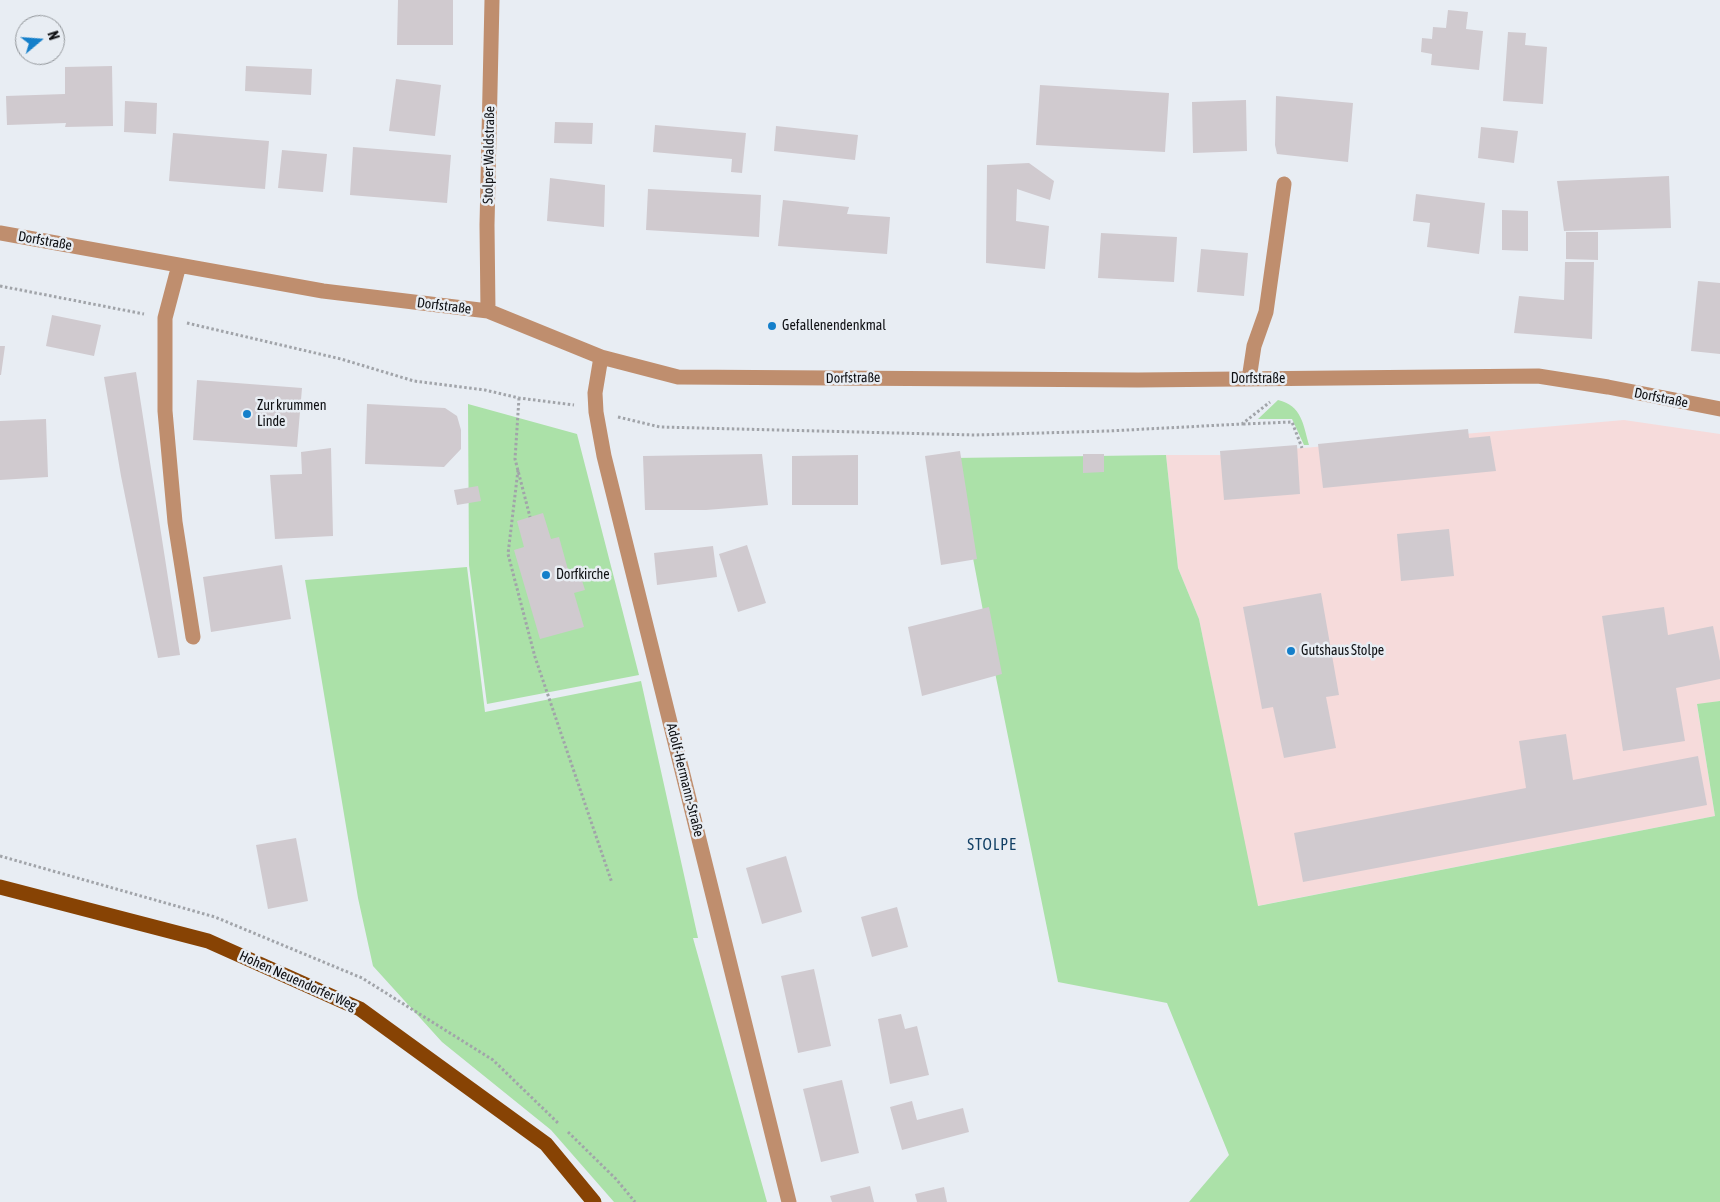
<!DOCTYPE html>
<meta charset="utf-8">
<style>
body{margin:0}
#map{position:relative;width:1720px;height:1202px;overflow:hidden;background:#e8edf3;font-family:"Asap Condensed",sans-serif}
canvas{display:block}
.north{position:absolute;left:15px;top:15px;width:50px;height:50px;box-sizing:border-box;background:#e8edf3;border:1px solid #919599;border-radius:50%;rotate:72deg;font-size:14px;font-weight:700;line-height:20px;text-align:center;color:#0f1013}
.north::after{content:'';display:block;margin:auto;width:18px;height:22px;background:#147fca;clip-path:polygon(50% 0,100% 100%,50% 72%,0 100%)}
</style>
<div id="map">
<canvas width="1720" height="1202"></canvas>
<div class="north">N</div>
</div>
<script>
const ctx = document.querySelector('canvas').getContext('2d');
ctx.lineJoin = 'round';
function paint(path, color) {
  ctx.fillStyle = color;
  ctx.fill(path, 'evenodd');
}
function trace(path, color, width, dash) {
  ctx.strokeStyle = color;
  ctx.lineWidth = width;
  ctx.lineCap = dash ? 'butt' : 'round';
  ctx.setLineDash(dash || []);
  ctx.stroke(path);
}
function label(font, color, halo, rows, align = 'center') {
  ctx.font = font + ' "Asap Condensed",sans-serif';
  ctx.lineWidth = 5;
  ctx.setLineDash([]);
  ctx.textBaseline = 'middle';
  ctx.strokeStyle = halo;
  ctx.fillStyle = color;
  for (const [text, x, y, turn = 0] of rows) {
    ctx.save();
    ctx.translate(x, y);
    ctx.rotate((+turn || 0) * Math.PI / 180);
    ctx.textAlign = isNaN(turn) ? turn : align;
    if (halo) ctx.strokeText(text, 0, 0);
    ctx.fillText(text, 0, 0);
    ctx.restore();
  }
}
paint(new Path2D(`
 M1624,420l96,14v267l-23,4 18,111 -458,90 -58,-287 -21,-51 -12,-113h57z`), '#f6dbdb');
paint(new Path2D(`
 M1278,400c24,6 25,24 31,45h-5l-12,-26h-34z
 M468,404l109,30 62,241 -152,29 -18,-139z
 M1166,455l12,113 21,51 59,287 457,-90 -18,-112 23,-3v501h-531l40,-47 -62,-152 -109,-21 -67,-329 -37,-195z
 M467,567l18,145 156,-31 57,257h-5l74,264h-153l-63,-72 -109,-88 -69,-76 -15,-68 -53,-318z`), '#abe1a8');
paint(new Path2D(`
 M398,0h55v45h-56z
 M1448,10l20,2 -2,17 17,2 -4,39 -48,-5 1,-11 -11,-2 1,-14 10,1 1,-12 13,1z
 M1508,32l18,1 -1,12 22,2 -4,57 -40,-3z
 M112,66l1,60 -48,1 1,-4 -59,2 -1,-29 59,-2v-27z
 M246,66l66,3 -1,26 -66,-4z
 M396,79l45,6 -6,51 -46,-5z
 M1040,85l129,8 -4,59 -129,-7z
 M1276,96l77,7 -5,59 -71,-8 -2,-9z
 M1246,100l1,51 -54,2 -1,-51z
 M125,101l32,2 -1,31 -32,-2z
 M555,122l38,1 -1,21 -38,-1z
 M655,125l91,8 -4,40 -11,-1 1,-13 -79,-7z
 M776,126l82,9 -3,25 -81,-9z
 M1481,127l37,4 -4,32 -36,-5z
 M173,133l96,8 -4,48 -96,-8z
 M353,147l98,8 -4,48 -97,-8z
 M282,150l45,4 -4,38 -45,-4z
 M1029,163l25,18 -4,19 -33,-11 -1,32 33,5 -4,43 -59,-6 1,-98z
 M1669,176l2,52 -107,3 -7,-50z
 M550,178l55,7 -1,42 -57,-6z
 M648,189l113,6 -2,42 -113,-7z
 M1416,194l69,9 -6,51 -52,-7 3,-24 -17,-2z
 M783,200l66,7 -2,7 43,3 -3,37 -109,-8z
 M1502,210l26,1v40l-26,-1z
 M1566,232h32v28l-32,-1z
 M1101,233l76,4 -3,45 -76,-4z
 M1201,249l47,4 -4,43 -47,-4z
 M1565,262h29l-2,77 -78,-6 5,-37 45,4z
 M1698,281l22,2v71l-29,-3z
 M52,315l49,10 -7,31 -48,-10z
 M0,346h5l-4,29h-1z
 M136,372l44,283 -22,3 -37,-182 -17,-99z
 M197,380l105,8 -5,59 -104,-7z
 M367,404l78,4 12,8 4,14v19l-17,18 -79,-3z
 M46,419l2,58 -48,3v-59z
 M1468,429l1,9 21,-2 6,35 -173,17 -5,-44z
 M1297,445l3,49 -76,6 -4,-49z
 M331,448l2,88 -58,3 -5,-64 32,-1 -1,-22z
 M960,451l17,108 -36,6 -16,-109z
 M762,454l6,51 -62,5h-61l-2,-54z
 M1083,454h21v18l-21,1z
 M858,455v50h-66v-49z
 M478,486l3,15 -24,4 -3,-15z
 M543,513l8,26 8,-2 11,40 10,-3 5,16 -11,3 10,34 -44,12 -26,-89 10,-3 -7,-26z
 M1449,529l5,47 -53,5 -4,-47z
 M747,545l19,58 -28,9 -19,-58z
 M713,546l4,31 -60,8 -3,-32z
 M282,565l9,54 -80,13 -8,-55z
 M1321,593l18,102 -13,2 10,51 -52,10 -11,-51 -11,2 -19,-102z
 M989,607l13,67 -80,22 -14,-69z
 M1664,607l4,28 45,-9 7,35v18l-44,9 9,53 -62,10 -21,-135z
 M1566,734l7,46 125,-24 9,49 -404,77 -9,-49 232,-45 -7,-47z
 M296,838l12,63 -40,8 -12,-64z
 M786,856l16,56 -40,12 -16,-56z
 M897,907l11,40 -36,10 -11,-40z
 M814,969l17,77 -33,7 -17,-77z
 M901,1014l4,15 12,-3 12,49 -39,9 -12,-65z
 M842,1080l17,73 -38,9 -18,-73z
 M912,1101l5,19 46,-12 6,24 -67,18 -12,-43z
 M870,1186l4,16h-42l-2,-6z
 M944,1187l3,15h-30l-2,-8z`), '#d0cacf');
trace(new Path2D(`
 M0,286l144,28
 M187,323l154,36 73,22 71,9 34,8 55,7
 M519,398l-4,61 15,58
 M618,417l42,10 315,8 133,-4 134,-7 28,-22
 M1243,424l49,-2 10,26
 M518,470l-10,84 27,103 77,226
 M0,856l215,61 147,61 131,82 65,63
 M568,1132l48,47 19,23`), '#a1a4a9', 3, [2.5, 2.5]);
trace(new Path2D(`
 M0,233l323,58 165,20 113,46 77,20 460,3 400,-4 70,11 112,22
 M179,265l-14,53v93l10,111 18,115
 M488,311l-1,-86 5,-225
 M601,357l-6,36 1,19 8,44 185,746
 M1249,379l5,-33 12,-34 18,-128`), '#bf8e6e', 15);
trace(new Path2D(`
 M0,887l208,54 152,68 186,135 48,58`), '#874304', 15);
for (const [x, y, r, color] of [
 [772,326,5,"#147fca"],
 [247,414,5,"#147fca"],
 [546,575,5,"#147fca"],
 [1291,651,5,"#147fca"]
]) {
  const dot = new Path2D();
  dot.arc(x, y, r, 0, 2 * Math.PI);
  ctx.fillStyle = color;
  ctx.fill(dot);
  trace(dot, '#e8edf3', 2);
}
label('14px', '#0f1013', '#e8edf3', [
 ["Stolper Waldstraße",489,155,-89],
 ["Dorfstraße",45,241,10],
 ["Dorfstraße",444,306,7],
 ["Dorfstraße",853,378,-1],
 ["Dorfstraße",1258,379],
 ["Dorfstraße",1661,398,11],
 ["Adolf-Hermann-Straße",685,780,76],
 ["Hohen Neuendorfer Weg",298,981,24]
]);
label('14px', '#0f1013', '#e8edf3', [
 ["Gefallenendenkmal",782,326],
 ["Zur krummen",257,406],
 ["Linde",257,422],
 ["Dorfkirche",556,575],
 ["Gutshaus Stolpe",1301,651]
], 'left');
ctx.letterSpacing = '1px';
label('16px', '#124065', '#e8edf3', [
 ["STOLPE",992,845]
]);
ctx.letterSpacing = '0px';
</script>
